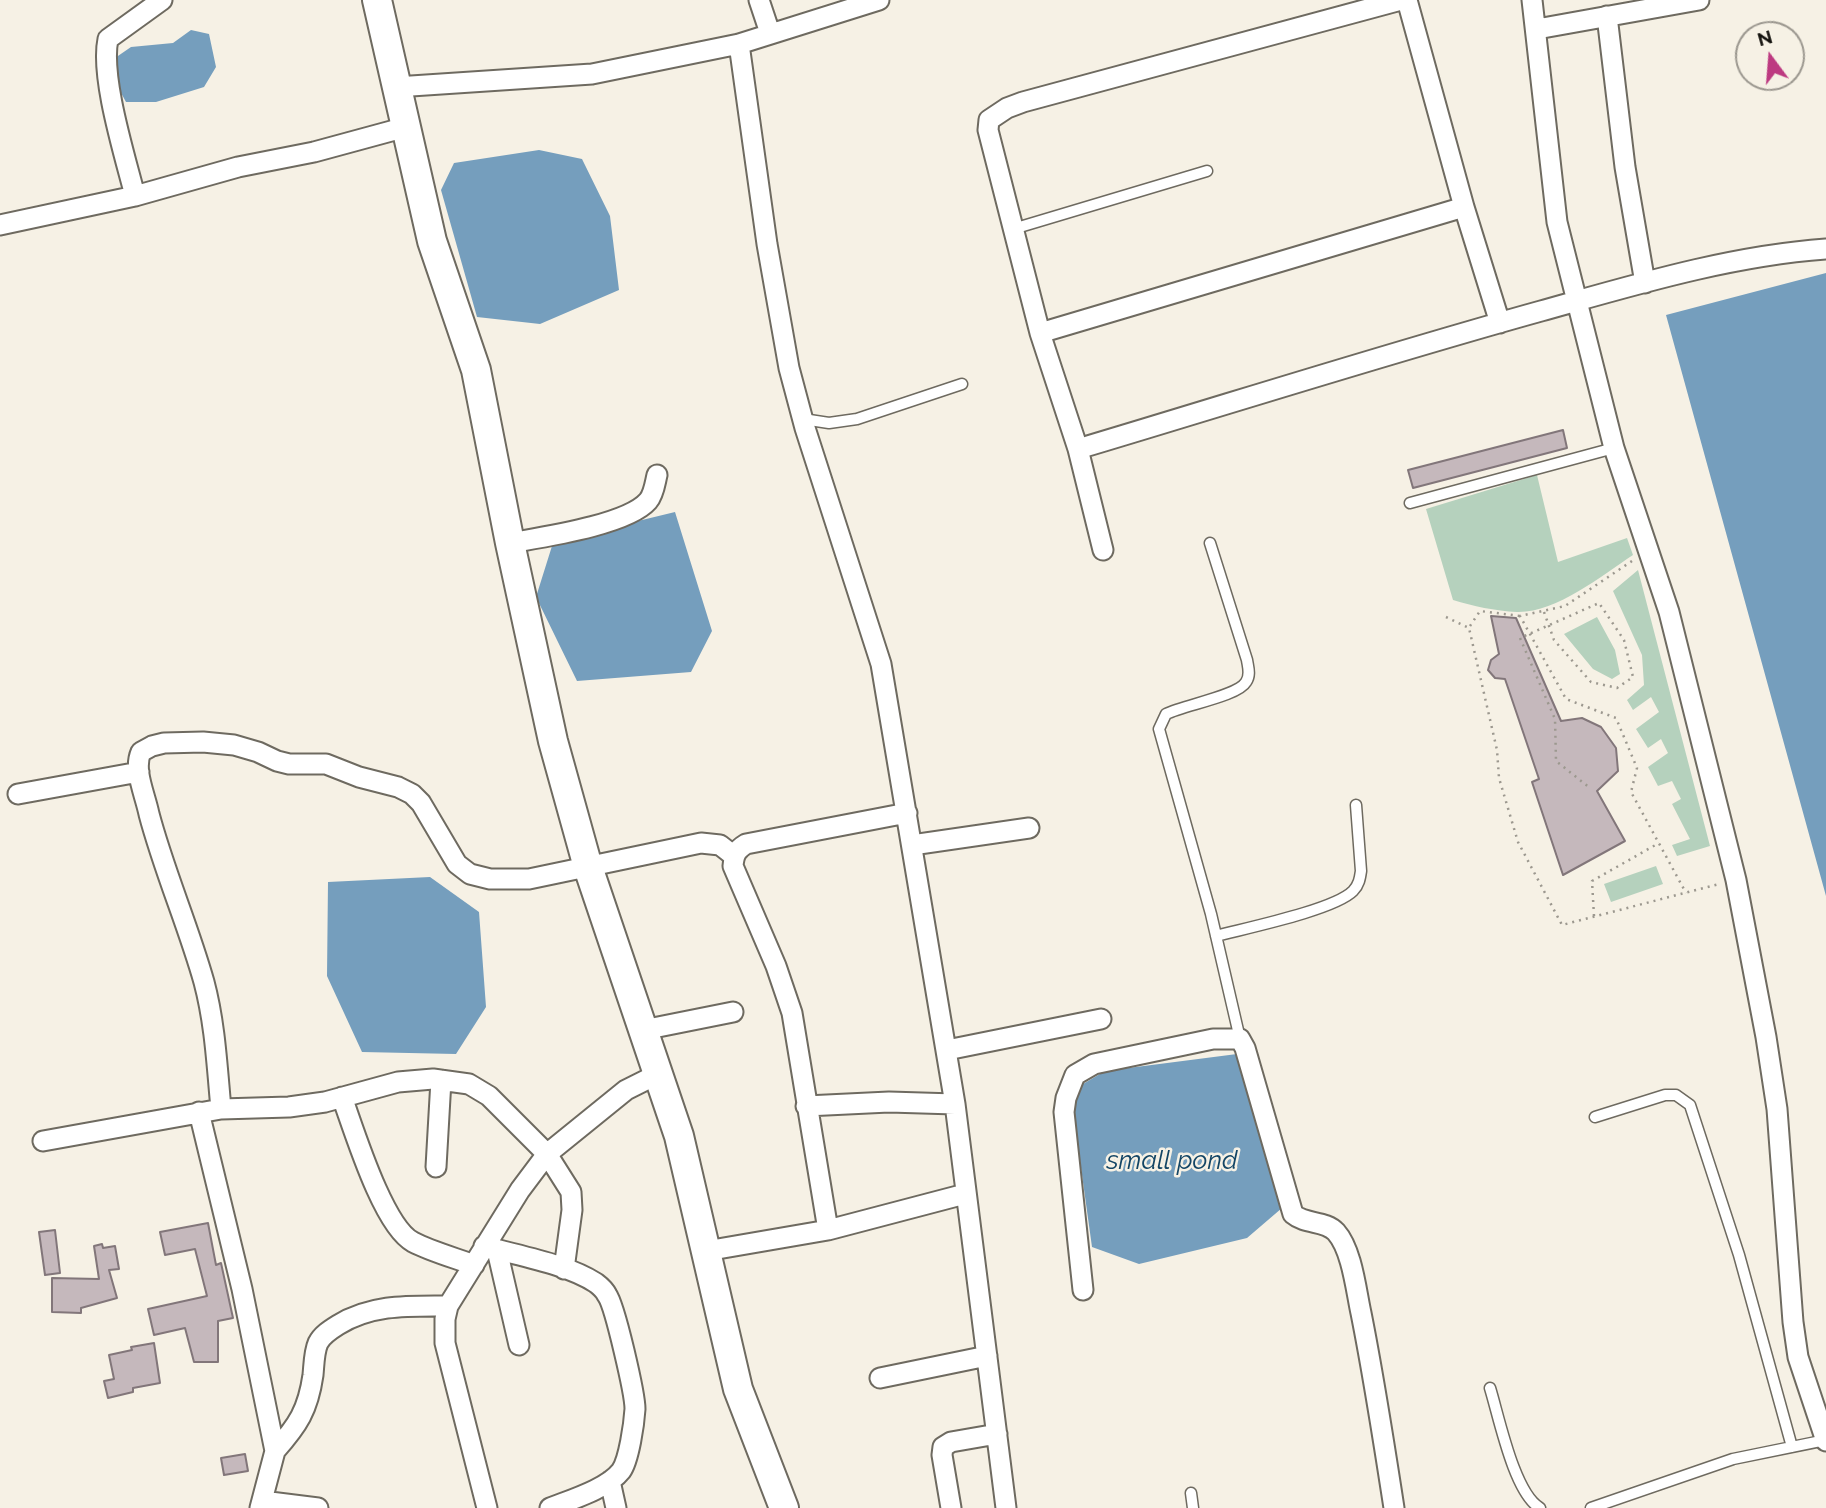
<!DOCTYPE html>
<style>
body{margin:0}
#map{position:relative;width:1826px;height:1508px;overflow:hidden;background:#f6f1e5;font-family:Raleway,sans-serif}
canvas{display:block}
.north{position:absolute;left:1735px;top:21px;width:70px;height:70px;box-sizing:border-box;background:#f6f1e5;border:2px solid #9b978f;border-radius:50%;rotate:344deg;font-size:19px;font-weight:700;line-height:28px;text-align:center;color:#13110d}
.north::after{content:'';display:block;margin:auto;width:24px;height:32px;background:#bd3a81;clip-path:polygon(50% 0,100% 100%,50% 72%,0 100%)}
</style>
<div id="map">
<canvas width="1826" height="1508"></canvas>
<div class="north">N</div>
</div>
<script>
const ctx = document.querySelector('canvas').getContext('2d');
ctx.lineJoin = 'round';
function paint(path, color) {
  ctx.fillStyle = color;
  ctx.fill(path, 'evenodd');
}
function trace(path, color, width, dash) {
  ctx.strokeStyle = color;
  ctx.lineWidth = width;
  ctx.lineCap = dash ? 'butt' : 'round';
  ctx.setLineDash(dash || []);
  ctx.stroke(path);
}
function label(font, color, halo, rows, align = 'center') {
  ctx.font = font + ' Raleway,sans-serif';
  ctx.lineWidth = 5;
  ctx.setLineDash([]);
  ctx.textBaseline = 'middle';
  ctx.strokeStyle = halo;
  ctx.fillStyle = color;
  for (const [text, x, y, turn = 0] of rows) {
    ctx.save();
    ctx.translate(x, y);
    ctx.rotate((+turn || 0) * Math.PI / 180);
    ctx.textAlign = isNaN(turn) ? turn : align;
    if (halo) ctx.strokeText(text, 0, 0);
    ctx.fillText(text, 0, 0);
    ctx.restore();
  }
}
paint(new Path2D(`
 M1537,475l21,87 69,-24 6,17c-32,21 -77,58 -116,57 -22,-1 -44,-6 -64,-12l-27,-91z
 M1638,570l72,276 -33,10 -5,-11 18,-6 -18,-35 9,-5 -9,-18 -14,5 -10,-19 20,-14 -7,-14 -13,9 -12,-19 23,-17 -8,-15 -18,13 -6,-10 17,-15 -2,-30 -29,-64z
 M1597,617l18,33 5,24 -8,5 -19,-10 -29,-35z
 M1656,866l7,18 -52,18 -7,-18z`), '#b5d1bd');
paint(new Path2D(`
 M191,30l18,4 7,33 -12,20 -48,15h-30l-6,-11 -5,-33 16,-11 42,-4z
 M539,150l43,9 28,57 9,74 -79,34 -63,-7 -36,-127 13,-27z
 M1826,273v623l-160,-581z
 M675,512l37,119 -21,41 -114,9 -41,-84 16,-51 53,-17z
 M430,877l49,35 7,95 -30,47 -94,-2 -35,-76 1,-94z
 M1237,1054l45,154 -35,30 -108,26 -47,-17 -19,-137 10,-26 22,-13z`), '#759ebd');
const building = new Path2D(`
 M1563,430l4,18 -154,40 -5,-18z
 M1491,616l25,2 45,103 21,-3 19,9 15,21 2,23 -21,20 28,50 -62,34 -31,-93 7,-3 -34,-100 -10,-1 -7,-8 3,-10 8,-6z
 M208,1223l8,42 5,-2 12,55 -15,3v41h-24l-9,-34 -31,7 -6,-26 59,-13 -12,-47 -30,6 -5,-23z
 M55,1230l5,43 -15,2 -6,-43z
 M102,1244l1,4 12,-2 4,23 -10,1 8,28 -36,10v5l-29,-1v-34l47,1 -5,-33z
 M154,1343l6,40 -27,5v4l-25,6 -4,-17 10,-2 -5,-24 23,-5 -1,-3z
 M245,1454l3,17 -24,4 -3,-17z`);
paint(building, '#c5b8bc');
trace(building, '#82767a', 2);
const lane = new Path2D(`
 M1013,229l194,-58
 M803,419l26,4 28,-4 105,-35
 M1410,503l204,-55
 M1210,543l37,117c1,7 4,15 -1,22 -8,14 -62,23 -80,32l-7,15 52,185 29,125
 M1216,936c30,-8 118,-26 137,-45 6,-6 7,-13 8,-20l-5,-66
 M1595,1117l70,-22h11l14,10 49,150 53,192
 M1490,1388c9,29 24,105 50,120
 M1191,1493l2,15
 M1591,1508l142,-49 93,-19`);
const street = new Path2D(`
 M759,0l11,33
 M1407,0l57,207 36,116
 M1532,0l25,222 57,226 55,164 67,268 30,157 11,72 16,213 5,35 28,84
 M1607,16l18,151 20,116
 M1537,29l162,-29
 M739,44l28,200 22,124 16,60 76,236 74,440 51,404
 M396,87l196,-13 147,-30 140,-44
 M135,196c-10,-40 -35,-119 -27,-157l54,-39
 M0,225l135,-29 103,-29 76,-15 92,-25
 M1040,333l424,-126
 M1078,449c154,-46 308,-95 463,-138 93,-26 188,-55 285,-62
 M510,543c33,-6 117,-18 138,-42 6,-7 7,-18 9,-26
 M1103,550l-25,-101 -38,-116 -52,-203 1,-10 18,-12 16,-6 378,-102
 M18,794l121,-22
 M912,845l117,-17
 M643,1030l90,-18
 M947,1050l154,-31
 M342,1097c12,33 41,129 71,145 17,9 42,16 61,23
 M806,1106l83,-4 66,2
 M221,1109c-4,-43 -6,-86 -17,-127 -16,-57 -40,-111 -55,-168 -4,-20 -16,-44 -8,-62l11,-6 12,-3 39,-1 31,3 24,7 19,9 12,3h37l33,13 39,10 14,7 9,9 36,61 13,10 20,5h39l172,-36 19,2 14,11
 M199,1112l43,177 33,162 -15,57
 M43,1141l178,-32 68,-2 36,-5 73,-20 35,-3 36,5 20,12 58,58 24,38 1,18 -8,59
 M436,1167l5,-87
 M828,1230l-36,-217 -16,-47 -43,-100c1,-11 3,-16 13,-22l161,-31
 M484,1246c35,10 83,18 112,37 4,3 9,8 11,12 8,11 28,99 28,114 -1,15 -6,51 -14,62 -14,18 -51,29 -71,37
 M497,1250l22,95
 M706,1251l122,-21 137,-36
 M1083,1290l-19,-178 2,-14 9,-23 19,-11 119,-25h27l5,9 48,166c13,11 32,6 43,18 16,18 20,58 25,81 13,65 23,130 33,195
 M880,1378l107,-22
 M275,1451c23,-26 33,-41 38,-76 1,-10 1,-23 5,-32 4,-8 12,-13 20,-18 34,-21 71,-19 110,-19
 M610,1481l6,27
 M262,1501l56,7
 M487,1508l-42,-165v-24l3,-13 72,-116 27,-36 79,-64 32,-16
 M951,1508l-9,-53 1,-8 8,-5 46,-8`);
const secondary = new Path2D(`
 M377,0l55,241 44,129 34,173 43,198 35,126 91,269 59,253 46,119`);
trace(lane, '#6e6a60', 13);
trace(street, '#6e6a60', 23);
trace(secondary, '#6e6a60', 32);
trace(new Path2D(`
 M1632,561l-67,45 -45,10 46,83 50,19 21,50 -6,24 55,101
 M1544,612l10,28 37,42 26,6 16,-11 -9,-37 -25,-37 -79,35 35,81 1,42 34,27
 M1446,617l23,11 28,122 2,28 19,64 44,83 157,-41
 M1470,626l10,-15 40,5
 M1594,916l-2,-35 67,-38`), '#9c988f', 2.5, [2, 5]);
trace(lane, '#fff', 10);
trace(street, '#fff', 19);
trace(secondary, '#fff', 28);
label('italic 26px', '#134565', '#f6f1e5', [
 ["small pond",1172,1161]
]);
</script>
